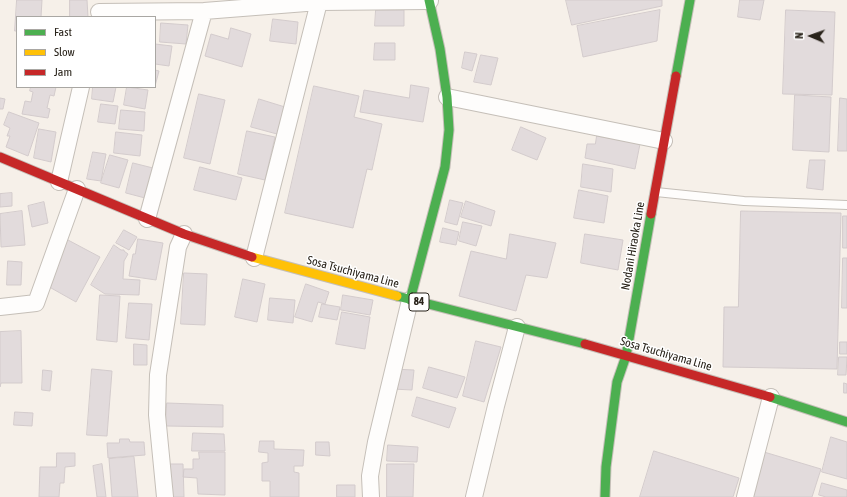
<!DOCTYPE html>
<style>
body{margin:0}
#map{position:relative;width:847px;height:497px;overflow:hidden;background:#f6f0e9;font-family:"Asap Condensed",sans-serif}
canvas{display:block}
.legend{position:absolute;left:16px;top:16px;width:140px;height:72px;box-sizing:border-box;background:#fff;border:1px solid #a9a7a3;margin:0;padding:5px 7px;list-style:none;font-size:12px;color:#29231a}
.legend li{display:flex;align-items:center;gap:8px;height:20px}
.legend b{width:20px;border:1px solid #a9a7a3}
.north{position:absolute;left:791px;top:16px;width:40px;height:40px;-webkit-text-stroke:3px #fff;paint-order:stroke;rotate:272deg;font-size:11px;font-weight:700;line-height:16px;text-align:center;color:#29231a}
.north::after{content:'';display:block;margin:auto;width:14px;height:18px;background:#29231a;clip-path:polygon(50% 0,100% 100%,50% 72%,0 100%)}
</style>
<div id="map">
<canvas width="847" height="497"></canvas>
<ul class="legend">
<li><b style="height:5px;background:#4caf50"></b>Fast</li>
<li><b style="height:5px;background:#ffc107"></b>Slow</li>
<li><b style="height:5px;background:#c62828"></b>Jam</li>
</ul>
<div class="north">N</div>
</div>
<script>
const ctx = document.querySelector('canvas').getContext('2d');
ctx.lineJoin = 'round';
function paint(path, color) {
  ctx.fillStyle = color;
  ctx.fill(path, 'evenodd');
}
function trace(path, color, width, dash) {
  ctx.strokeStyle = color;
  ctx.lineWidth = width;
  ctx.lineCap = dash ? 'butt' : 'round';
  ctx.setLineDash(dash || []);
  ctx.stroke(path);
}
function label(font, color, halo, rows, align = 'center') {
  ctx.font = font + ' "Asap Condensed",sans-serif';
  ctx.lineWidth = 3;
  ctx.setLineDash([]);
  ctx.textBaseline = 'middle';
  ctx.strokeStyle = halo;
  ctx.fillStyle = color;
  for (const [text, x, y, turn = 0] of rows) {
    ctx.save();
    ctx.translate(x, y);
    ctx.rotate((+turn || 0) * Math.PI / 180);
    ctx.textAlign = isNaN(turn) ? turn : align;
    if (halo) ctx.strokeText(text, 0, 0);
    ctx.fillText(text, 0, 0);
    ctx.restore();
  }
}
const building = new Path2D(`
 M17,0h25l-1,17h-24v14h-2z
 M70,0h17l1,17h-18z
 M566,0h96v6l-90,19z
 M740,0h24l-4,20 -22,-3z
 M376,10h28v16h-29z
 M660,10l-3,31 -74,16 -6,-31z
 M786,10l49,2 -3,83 -49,-1z
 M273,19l25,3 -2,22 -26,-3z
 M161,23l27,2 -2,19 -26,-2z
 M231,28l20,6 -9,33 -37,-11 6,-22 17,5z
 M375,43h20v17h-21z
 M155,44l17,2 -3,20 -14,-2z
 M465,52l12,2 -5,17 -10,-3z
 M481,55l17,3 -7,27 -17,-3z
 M155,70l4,1 -4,15z
 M411,85l18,3 -6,34 -63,-10 4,-22 45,8z
 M314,86l45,10 -5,21 28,7 -10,46 -5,-1 -14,59 -68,-15z
 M31,87h25l-2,9 -4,-1 -3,13 3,1 -2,9 -26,-4 3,-13 6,1 2,-10 -3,-1z
 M93,87h23l-3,15 -21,-3z
 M127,87l21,3 -3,19 -21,-4z
 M199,94l26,6 -15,64 -26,-6z
 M795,95l36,2 -2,55 -36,-2z
 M0,98l5,1 -2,10h-3z
 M840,98l7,1v52h-9z
 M259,99l26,8 -8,27 -26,-7z
 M101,104l17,2 -3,18 -17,-2z
 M121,110l24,2 -1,19 -25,-2z
 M9,112l30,11 -11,33 -22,-9 4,-11h-3l3,-8 -6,-3z
 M521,127l25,11 -9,22 -25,-10z
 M39,129l17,3 -5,30 -17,-4z
 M247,131l28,6 -10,43 -27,-6z
 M116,132l26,3 -2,21 -26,-3z
 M597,136l43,8 -5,25 -50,-11 2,-14h8z
 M93,152l13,2 -5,27 -14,-2z
 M110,155l18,5 -9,28 -18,-5z
 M810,160h15l-2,30 -16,-2z
 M133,163l20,5 -8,30 -19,-5z
 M583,164l30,5 -2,23 -30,-5z
 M200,167l42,11 -6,22 -42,-10z
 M579,190l29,6 -4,27 -30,-5z
 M12,193v13l-12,1v-13z
 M450,200l13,3 -6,22 -12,-3z
 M466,201l29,10 -4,15 -30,-9z
 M44,202l4,21 -16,4 -4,-21z
 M22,211l3,34 -24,2 -1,-33z
 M741,211l100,2 -4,156 -114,-2 1,-60h14z
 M843,216h4v32h-4z
 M463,222l19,4 -6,20 -17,-5z
 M443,228l16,4 -3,13 -16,-3z
 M124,230l13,7 -8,13 -13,-7z
 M510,234l46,9 -9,35 -21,-3 -10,36 -57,-15 12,-45 35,8z
 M585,234l38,6 -5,30 -37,-7z
 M138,239l25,4 -7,37 -27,-4 4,-22h2z
 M68,240l32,17 -24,45 -32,-18z
 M114,245l7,5h3v1l4,3 -4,7 -1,18 17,1 -1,15 -34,-1 -14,-9z
 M843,258h4v50h-5z
 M8,261l14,1 -1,23h-14z
 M184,273l23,1 -2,51 -24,-1z
 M243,279l22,5 -8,38 -22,-5z
 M306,284l23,8 -4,12 -7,-2 -6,20 -17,-5z
 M100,295l20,1 -3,46 -20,-2z
 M343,295l30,5 -3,15 -29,-5z
 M270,298l25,2 -2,23 -25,-3z
 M129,303l23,1 -3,36 -23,-2z
 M322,304l18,3 -3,13 -18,-3z
 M342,312l28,5 -5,32 -29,-5z
 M21,331l1,52h-21l-1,4v-55z
 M476,341l25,6 -17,55 -21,-6z
 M840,342h7v12h-7z
 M134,344l13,1v20h-13z
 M839,357h8l-1,18h-8z
 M429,367l36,10 -8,21 -34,-10z
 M92,369l20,2 -5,65 -20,-1z
 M393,369l21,1 -2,20 -20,-1z
 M43,370l9,1 -2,20 -8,-1z
 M844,383l3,1v9h-3z
 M417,397l39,11 -7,20 -37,-12z
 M167,403l56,2v22l-57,-1z
 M15,412l18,1 -1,13 -18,-1z
 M193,433l31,1 1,17h-33z
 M831,437l16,5v37l-25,-7z
 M120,439h9l1,3h14l1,13 -37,3 -1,-15h12z
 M260,441h14v8l30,1 -1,16h-9v6l5,1v24h-29v-16h-8v-18l6,-1v-9l-9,-1z
 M316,442h13l1,14 -14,-1z
 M388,445l30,2 -1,15 -30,-1z
 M654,451l85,27 -6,19h-93z
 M199,452h26v43l-27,-1 -1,-16 -14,-1 1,-8h9v-10h6z
 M764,452l57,17 -9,28h-62z
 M57,453h18v13l-10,1 -1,16h-4l-1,14h-20l1,-30h16z
 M134,457l4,40h-26l-3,-38z
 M102,464l4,33h-9l-4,-31z
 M169,464h14l1,33h-13z
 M387,464h27l-1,33h-26z
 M822,483l25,7v7h-21l-7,-2z
 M337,485h18v12h-18z`);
paint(building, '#e2dbdc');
trace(building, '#d3cbcc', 1);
const lane = new Path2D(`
 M656,192l88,9 103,4`);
const street = new Path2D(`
 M99,12l105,-1 115,-9 111,-1
 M447,97l217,44
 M59,182l22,-95
 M147,219l57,-208
 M254,258l65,-256
 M0,307l36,-4 41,-114
 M165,497l-8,-82 1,-40 20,-128 6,-13
 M371,497l-1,-21 6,-34 34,-142
 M474,497l22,-91 21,-79
 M745,497l26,-100`);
const fast = new Path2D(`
 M676,76l14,-76
 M397,296l188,48
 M410,300l35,-133 4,-37 -2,-33 -7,-48 -11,-49
 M770,397l77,25
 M605,497l1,-30 11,-85 9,-26 25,-142`);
const slow = new Path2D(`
 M252,257l145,39`);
const jam = new Path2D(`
 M0,157l184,77 68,23
 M651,214l25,-138
 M585,344l185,53`);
trace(lane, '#c5bfb8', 10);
trace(street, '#c5bfb8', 18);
trace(fast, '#c5bfb8', 11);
trace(slow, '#c5bfb8', 11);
trace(jam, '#c5bfb8', 11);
trace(lane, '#fefdfc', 8);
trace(street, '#fefdfc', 16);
trace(fast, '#4caf50', 9);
trace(slow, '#ffc107', 9);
trace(jam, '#c62828', 9);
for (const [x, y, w] of [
 [419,302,20]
]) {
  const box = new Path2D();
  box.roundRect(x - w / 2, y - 9, w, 18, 3);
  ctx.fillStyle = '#fff';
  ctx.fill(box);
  trace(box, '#29231a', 1);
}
label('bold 11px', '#29231a', null, [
 ["84",419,302]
]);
label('12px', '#29231a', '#fff', [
 ["Nodani Hiraoka Line",633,246,-80],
 ["Sosa Tsuchiyama Line",353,272,15],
 ["Sosa Tsuchiyama Line",666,354,16]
]);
</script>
